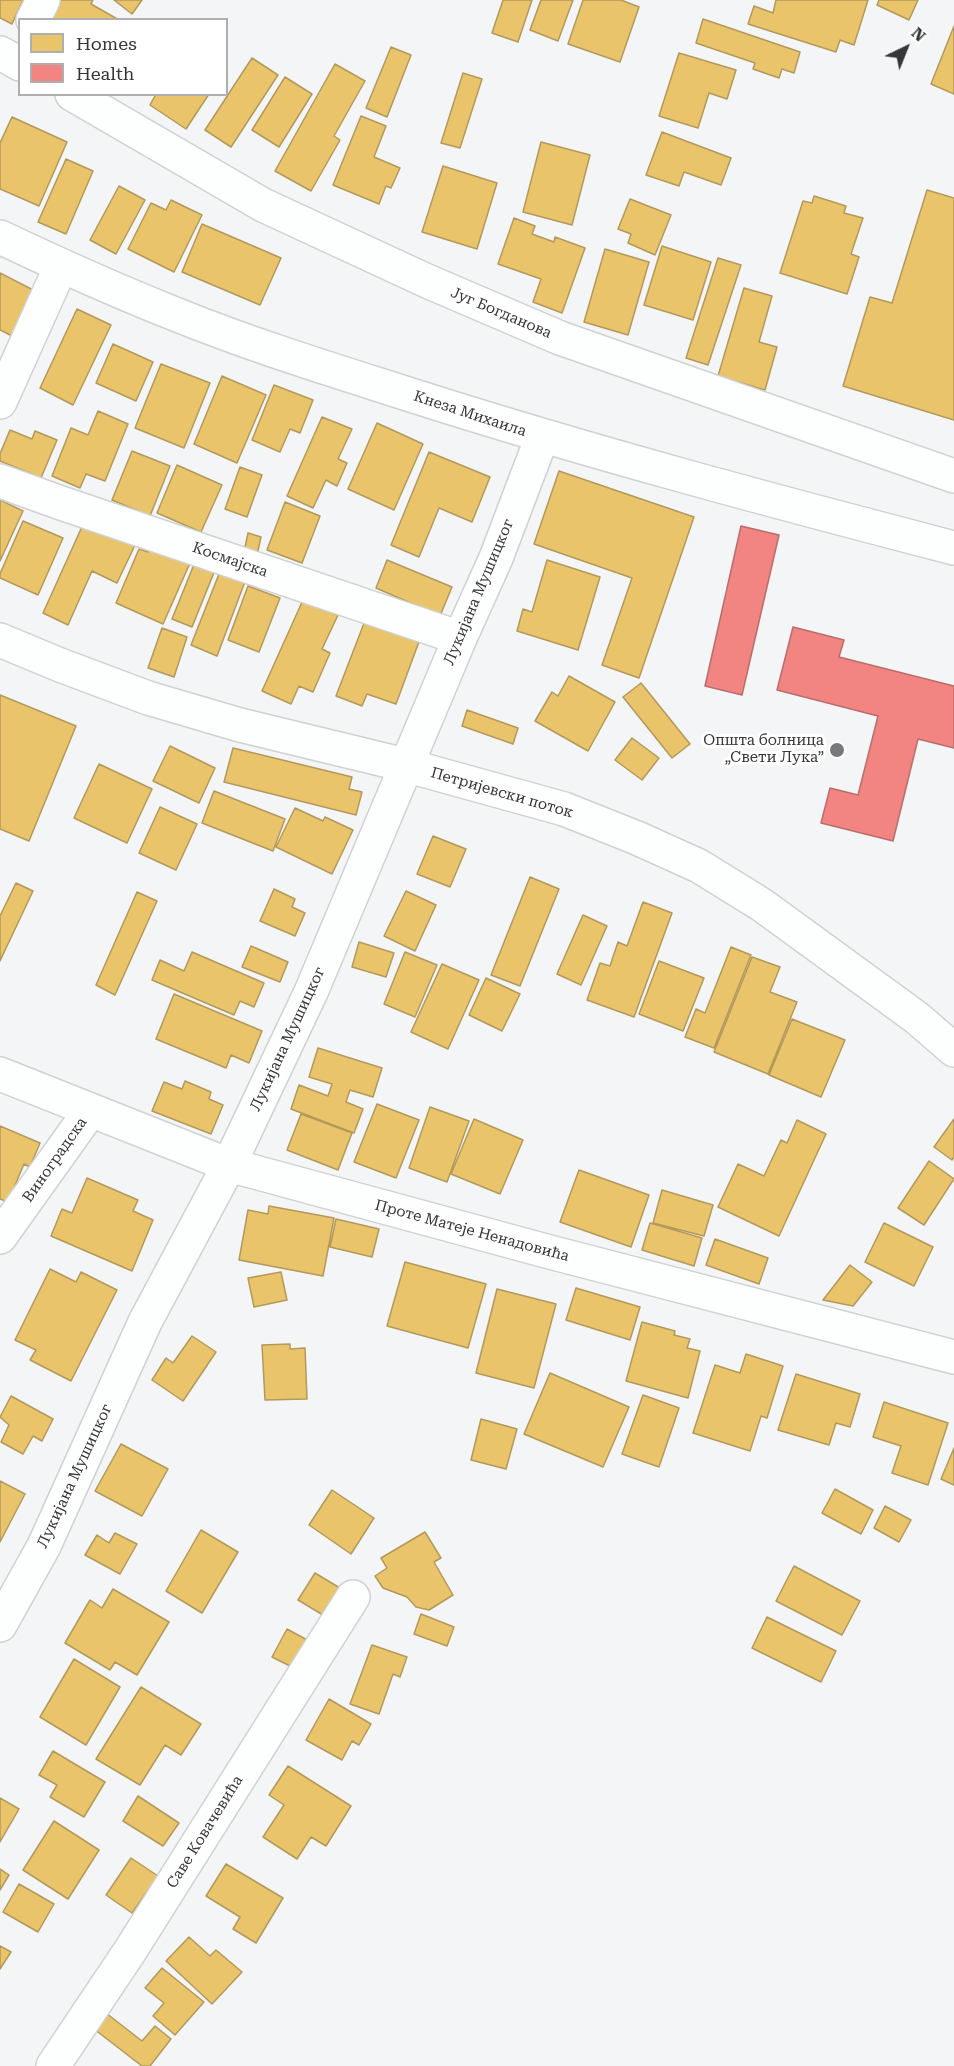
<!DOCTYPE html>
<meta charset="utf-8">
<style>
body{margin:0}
#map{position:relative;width:954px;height:2066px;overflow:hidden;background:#f3f5f6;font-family:"Roboto Serif",serif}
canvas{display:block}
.legend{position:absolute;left:18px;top:18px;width:210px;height:78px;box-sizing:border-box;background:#fff;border:2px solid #aeafaf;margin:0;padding:8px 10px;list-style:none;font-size:18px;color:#353637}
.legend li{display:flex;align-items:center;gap:12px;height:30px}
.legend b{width:30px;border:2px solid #aeafaf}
.north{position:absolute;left:876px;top:18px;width:60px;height:60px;-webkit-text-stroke:4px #fff;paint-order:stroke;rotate:43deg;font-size:16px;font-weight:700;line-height:24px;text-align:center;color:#353637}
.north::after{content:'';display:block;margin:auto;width:21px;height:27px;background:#353637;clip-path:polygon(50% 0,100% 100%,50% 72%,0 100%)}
</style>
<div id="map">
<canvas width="954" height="2066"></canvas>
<ul class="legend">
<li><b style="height:16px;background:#e9c46a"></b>Homes</li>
<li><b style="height:16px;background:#f28482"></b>Health</li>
</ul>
<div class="north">N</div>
</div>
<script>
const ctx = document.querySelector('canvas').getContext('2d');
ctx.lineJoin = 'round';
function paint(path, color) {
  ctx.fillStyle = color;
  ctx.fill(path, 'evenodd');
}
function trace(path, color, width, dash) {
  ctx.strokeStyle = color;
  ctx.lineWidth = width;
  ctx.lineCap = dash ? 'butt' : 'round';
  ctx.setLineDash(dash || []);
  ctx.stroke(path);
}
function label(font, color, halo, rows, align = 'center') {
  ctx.font = font + ' "Roboto Serif",serif';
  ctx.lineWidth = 6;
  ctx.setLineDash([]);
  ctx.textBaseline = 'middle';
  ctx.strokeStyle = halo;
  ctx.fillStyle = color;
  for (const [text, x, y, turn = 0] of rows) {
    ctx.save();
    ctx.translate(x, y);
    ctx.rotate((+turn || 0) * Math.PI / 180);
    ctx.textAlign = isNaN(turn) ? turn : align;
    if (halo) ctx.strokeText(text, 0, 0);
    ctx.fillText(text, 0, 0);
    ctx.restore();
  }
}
const homes = new Path2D(`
 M0,0h23l-11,24 -12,-6z
 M59,0h34l-2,4 28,16h-71z
 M114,0h28l-10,14z
 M503,0h29l-14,42 -26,-9z
 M541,0h32l-15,41 -28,-11z
 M583,0h38l18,7 -19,55 -52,-18z
 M776,0h92l-14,45 -14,-5 -4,12 -88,-28 6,-18 19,7z
 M879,0h39l-9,20 -32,-15z
 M703,19l97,33 -6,21 -12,-4 -3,9 -26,-9 2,-6 -59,-20z
 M954,26v68l-23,-10z
 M391,47l20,8 -24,62 -21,-9z
 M679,53l57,17 -9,29 -18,-6 -11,35 -39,-12z
 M252,58l26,17 -47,72 -26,-17z
 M335,64l30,17 -31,55 6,4 -29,51 -36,-20z
 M463,73l19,6 -22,69 -19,-5z
 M285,77l27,17 -33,53 -27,-17z
 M156,94h53l-23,35 -36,-24z
 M361,116l25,10 -12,31 26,11 -9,20 -5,-2 -7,18 -46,-19z
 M12,117l55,25 -28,64 -39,-17v-46z
 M662,132l69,26 -10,27 -37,-13 -5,14 -33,-11z
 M541,142l49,13 -18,70 -49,-13z
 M66,159l27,12 -27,63 -28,-12z
 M443,166l54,17 -20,66 -55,-17z
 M119,186l26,14 -29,54 -26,-14z
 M927,190l27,8v222l-111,-34 27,-89 22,6z
 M814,196l32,10 -2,7 19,5 -12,36 8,3 -12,37 -67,-21 23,-72 9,2z
 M630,199l41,16 -16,40 -27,-12 3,-9 -13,-5z
 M171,200l31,15 -28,57 -46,-23 23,-46 15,7z
 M514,218l21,8 -3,8 22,8 1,-5 30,11 -23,65 -29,-11 8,-23 -43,-15z
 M202,224l79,34 -21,47 -78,-33z
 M662,246l49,16 -18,58 -49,-15z
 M605,249l44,13 -21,73 -44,-13z
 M718,258l23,7 -33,100 -22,-7z
 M0,273l39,20 -23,45 -16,-8z
 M744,288l28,8 -13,46 18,5 -12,43 -47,-14z
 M77,309l34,16 -38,80 -33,-17z
 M113,344l40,18 -17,39 -40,-18z
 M161,364l49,19 -26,65 -49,-20z
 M222,376l44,19 -29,68 -43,-19z
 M274,385l39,15 -13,33 -10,-4 -10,23 -28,-12z
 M98,411l30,13 -23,57 -19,-7 -6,14 -28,-12 19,-48 17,7z
 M322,417l30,12 -14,30 9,4 -10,23 -11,-6 -13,28 -26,-12z
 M377,423l46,21 -29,66 -46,-21z
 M10,430l22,9 3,-8 22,9 -16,38 -41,-17v-7z
 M132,451l38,15 -20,50 -38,-16z
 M429,452l61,25 -18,45 -33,-14 -20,49 -28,-12z
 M177,465l45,20 -21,47 -44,-19z
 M240,467l22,8 -15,42 -22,-8z
 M559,471l135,46 -55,161 -37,-13 30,-87 -98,-34z
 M0,500l23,11 -23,50z
 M285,502l35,14 -18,47 -35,-13z
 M85,520l51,23 -19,40 -25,-12 -24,54 -25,-12z
 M23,521l40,17 -25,57 -38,-17v-4z
 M248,533l13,4 -4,18 -13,-3z
 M151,546l39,17 -27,61 -47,-21 23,-54 9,3z
 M387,560l65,27 -12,29 -64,-28z
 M547,560l53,17 -22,73 -61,-19 6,-22 9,3z
 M195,562l20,8 -23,57 -20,-8z
 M221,569l25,10 -29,77 -26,-11z
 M248,586l32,12 -21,54 -31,-12z
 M303,600l35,15 -16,34 8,4 -17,39 -14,-6 -8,18 -29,-13z
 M366,618l54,21 -24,65 -29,-10 -5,12 -26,-10z
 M162,628l25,9 -13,40 -26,-9z
 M569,676l46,26 -27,49 -53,-30 17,-29 6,4z
 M641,683l49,61 -18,14 -49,-61z
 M0,695l76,31 -47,115 -29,-12z
 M467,710l51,18 -5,16 -51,-18z
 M632,738l27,20 -17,22 -27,-20z
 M170,746l45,22 -16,35 -46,-22z
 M233,748l119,29 -3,12 13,3 -6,23 -132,-33z
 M99,764l53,25 -25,54 -53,-25z
 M214,791l71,28 -12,32 -71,-28z
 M160,807l37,17 -21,46 -37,-17z
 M295,808l28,13 2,-4 28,13 -21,44 -56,-27z
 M433,836l33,13 -16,38 -33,-13z
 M530,877l29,12 -39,97 -29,-11z
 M16,883l17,8 -33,70v-45z
 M274,889l21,10 -3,8 13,6 -10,23 -35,-15z
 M406,891l30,14 -21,46 -31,-15z
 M137,892l20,9 -42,94 -19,-10z
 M643,902l29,11 -38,104 -47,-17 13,-37 10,3 8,-24 9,4z
 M583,915l24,11 -26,59 -24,-11z
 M359,942l35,11 -8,24 -34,-10z
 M251,946l37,16 -8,20 -38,-15z
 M731,947l20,8 -37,93 -29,-11 11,-28 9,4z
 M192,952l72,31 -10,24 -14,-6 -6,14 -82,-35 8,-20 24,11z
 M405,952l32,13 -22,52 -31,-13z
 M752,957l28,10 -10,25 27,10 -29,72 -54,-22z
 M659,961l45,17 -21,53 -44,-17z
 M442,964l37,16 -31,69 -37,-17z
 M486,978l34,16 -18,37 -33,-16z
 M174,994l88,37 -13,32 -18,-8 -5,13 -70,-29z
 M792,1019l53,21 -24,57 -52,-22z
 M318,1048l64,20 -9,29 -23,-7 -4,12 17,7 -9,24 -63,-24 8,-24 29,11 4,-12 -23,-7z
 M185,1081l26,11 -2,7 14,6 -12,29 -59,-23 12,-29 18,7z
 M377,1104l42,16 -23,58 -42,-16z
 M430,1107l39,14 -22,61 -38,-14z
 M301,1114l51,19 -14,37 -51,-20z
 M474,1119l49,21 -23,54 -49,-20z
 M954,1119v38l-2,3 -18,-13z
 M797,1120l29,14 -47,102 -61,-29 20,-43 26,12 17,-36 6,3z
 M0,1126l40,17 -10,24 -6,-3 -16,38 -8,-3z
 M929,1161l25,18 -30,46 -26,-17z
 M579,1170l70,25 -18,52 -71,-25z
 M87,1178l51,22 -5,11 20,9 -21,51 -81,-35 11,-27 10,4z
 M662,1190l51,15 -9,31 -51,-13z
 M269,1206l65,12 -11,58 -84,-16 9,-50 20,4z
 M336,1219l43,10 -7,28 -42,-10z
 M650,1223l52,15 -8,28 -52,-16z
 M884,1223l49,24 -19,39 -49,-24z
 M715,1239l53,19 -9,26 -53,-19z
 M405,1262l81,22 -18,64 -81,-22z
 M850,1265l22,17 -19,24 -30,-6z
 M50,1269l26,13 5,-10 36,18 -46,91 -41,-21 6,-10 -21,-10z
 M281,1272l6,28 -33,7 -6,-29z
 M576,1288l64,19 -10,33 -64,-20z
 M497,1289l59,15 -22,84 -58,-15z
 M642,1322l33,9 -1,4 16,4 -3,9 13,3 -12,47 -62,-17z
 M192,1336l24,16 -33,49 -31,-21 14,-22 7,5z
 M290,1344v5l15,-1 2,51 -42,1 -3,-55z
 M746,1354l37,12 -16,52 -6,-2 -11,35 -57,-18 22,-68 25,8z
 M550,1373l79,34 -26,60 -79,-33z
 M796,1374l64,20 -10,33 -14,-4 -7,22 -51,-15z
 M643,1395l36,13 -20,59 -37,-13z
 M11,1396l42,23 -11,22 -9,-5 -10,18 -22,-12 8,-17 -9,-8z
 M884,1402l64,21 -20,62 -36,-12 9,-27 -28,-9z
 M481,1419l36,10 -11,40 -35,-9z
 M121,1444l47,25 -26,47 -47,-25z
 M954,1448v37l-13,-6z
 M0,1481l25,13 -25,48z
 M835,1489l38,21 -12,24 -39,-21z
 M332,1490l42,28 -23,36 -42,-29z
 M885,1506l26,14 -12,22 -25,-14z
 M201,1530l37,22 -36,61 -36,-22z
 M425,1532l16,26 -7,4 19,33 -24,15 -13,-3 -9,-10 -24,-9 -8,-12 12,-8 -6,-10z
 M115,1533l22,11 -17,30 -35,-19 12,-20 12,8z
 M794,1566l66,35 -18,34 -66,-34z
 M315,1573l25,15 -17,27 -25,-15z
 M113,1589l56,33 -32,53 -22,-13 -5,8 -45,-27 25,-43 12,8z
 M421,1614l33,13 -7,19 -33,-12z
 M767,1617l69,34 -15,31 -69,-34z
 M287,1629l22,12 -15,27 -22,-11z
 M372,1645l35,12 -7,20 -7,-3 -14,40 -29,-10z
 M74,1659l46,28 -34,58 -46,-28z
 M141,1687l60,37 -20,31 -16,-10 -25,40 -44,-26z
 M329,1699l42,25 -12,21 -7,-4 -10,19 -36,-20z
 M53,1751l52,31 -21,35 -34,-20 7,-12 -18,-10z
 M288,1766l63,40 -25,40 -15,-9 -14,22 -34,-22 21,-32 -15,-10z
 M138,1796l41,27 -16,23 -40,-25z
 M0,1798l19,11 -19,33z
 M54,1821l45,29 -31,49 -45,-29z
 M131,1858l27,18 -26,37 -26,-18z
 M226,1864l57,34 -27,45 -23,-14 7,-12 -34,-21z
 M0,1869l9,6 -9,15z
 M19,1884l35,20 -16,28 -35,-20z
 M189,1937l21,19 6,-6 26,22 -30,32 -46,-43z
 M0,1946l11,6 -11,17z
 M162,1968l42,34 -29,33 -22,-19 11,-13 -19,-15z
 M106,2013l36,28 13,-15 16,13 -21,27h-8l-48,-37z`);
paint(homes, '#e9c46a');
trace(homes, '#b3995b', 1.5);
const health = new Path2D(`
 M741,526l38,9 -37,160 -37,-9z
 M793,627l51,13 -5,17 115,29v62l-36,-9 -25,102 -72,-18 9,-35 28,7 20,-79 -101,-26z`);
paint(health, '#f28482');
trace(health, '#b96d6c', 1.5);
const minor = new Path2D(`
 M33,20l10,-20
 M0,53l20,11
 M72,94l191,111 164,76 133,57 394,138
 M0,402l61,-136
 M0,481l61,22 399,135
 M0,640l60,25 88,33 92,27 165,40 159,44 73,29 62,28 63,39 155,113 37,32
 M0,1074l229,91 317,86 408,106
 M0,1237l90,-126
 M0,1625l44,-79 101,-224 84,-157 82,-173 149,-354 36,-80 46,-121
 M53,2066l77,-115 223,-354`);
const secondary = new Path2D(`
 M0,237c59,28 119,55 180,79 77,31 156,55 234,80 179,57 359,105 540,152`);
trace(minor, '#d0d1d1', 36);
trace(secondary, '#d0d1d1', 36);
trace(minor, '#fdfefe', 33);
trace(secondary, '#fdfefe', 33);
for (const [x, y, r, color] of [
 [837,750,8,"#78797a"]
]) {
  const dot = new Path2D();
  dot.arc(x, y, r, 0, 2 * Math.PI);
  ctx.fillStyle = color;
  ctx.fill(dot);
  trace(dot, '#fff', 2);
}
label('15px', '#353637', '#fff', [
 ["Југ Богданова",501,313,23],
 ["Кнеза Михаила",470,414,18],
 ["Космајска",230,560,19],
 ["Лукијана Мушицког",479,592,-67],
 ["Петријевски поток",502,793,16],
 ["Лукијана Мушицког",288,1039,-65],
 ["Виноградска",55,1160,-55],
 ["Проте Матеје Ненадовића",472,1231,15],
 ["Лукијана Мушицког",75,1476,-65],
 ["Саве Ковачевића",205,1832,-58]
]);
label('15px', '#353637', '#fff', [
 ["Општа болница",824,741],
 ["„Свети Лука”",824,758]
], 'right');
</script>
